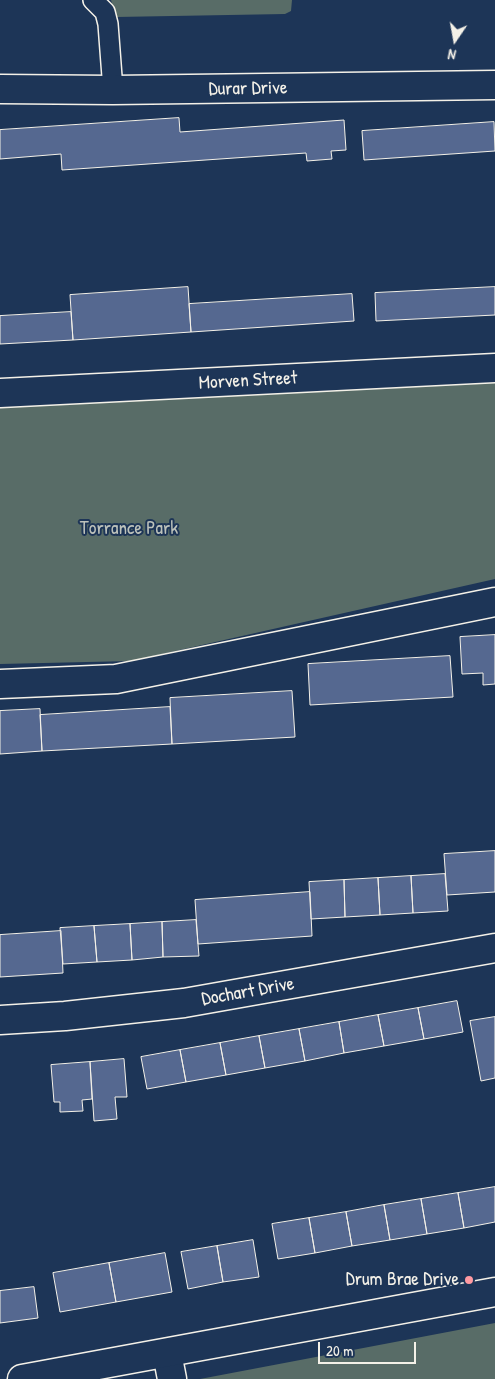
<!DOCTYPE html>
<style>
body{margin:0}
#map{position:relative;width:495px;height:1379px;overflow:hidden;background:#1d3557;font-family:"Patrick Hand",sans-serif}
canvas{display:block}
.north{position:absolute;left:430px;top:15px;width:50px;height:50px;-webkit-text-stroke:4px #1d3557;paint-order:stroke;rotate:192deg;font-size:14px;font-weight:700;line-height:20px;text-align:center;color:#f4f1e8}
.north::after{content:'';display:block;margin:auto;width:18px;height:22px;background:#f4f1e8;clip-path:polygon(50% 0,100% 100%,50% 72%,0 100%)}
.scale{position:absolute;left:318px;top:1342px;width:98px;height:22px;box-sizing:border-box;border:2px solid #f4f1e8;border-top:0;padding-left:6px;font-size:15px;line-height:18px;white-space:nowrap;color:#f4f1e8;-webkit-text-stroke:4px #1d3557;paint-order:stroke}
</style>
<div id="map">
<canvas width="495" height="1379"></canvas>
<div class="north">N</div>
<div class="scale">20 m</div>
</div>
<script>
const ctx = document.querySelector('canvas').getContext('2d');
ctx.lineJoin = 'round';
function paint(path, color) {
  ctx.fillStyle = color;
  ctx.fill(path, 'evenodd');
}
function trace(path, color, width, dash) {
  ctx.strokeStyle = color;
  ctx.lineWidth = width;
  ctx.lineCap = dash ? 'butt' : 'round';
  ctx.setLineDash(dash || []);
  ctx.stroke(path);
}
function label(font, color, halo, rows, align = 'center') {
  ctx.font = font + ' "Patrick Hand",sans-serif';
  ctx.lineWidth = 4;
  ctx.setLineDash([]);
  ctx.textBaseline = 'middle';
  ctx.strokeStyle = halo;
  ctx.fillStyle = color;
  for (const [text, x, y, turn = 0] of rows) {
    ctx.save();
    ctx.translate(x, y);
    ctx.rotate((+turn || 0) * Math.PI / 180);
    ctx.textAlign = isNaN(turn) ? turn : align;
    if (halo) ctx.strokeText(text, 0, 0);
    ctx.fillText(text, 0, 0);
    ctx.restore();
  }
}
paint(new Path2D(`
 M111,0h181l-1,11 -6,3 -169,3z
 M495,381v198l-364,82 -131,3v-257z
 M495,1323v56h-295z`), '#586c67');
const building = new Path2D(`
 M179,118l1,14 164,-12 2,30 -15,1 1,8 -25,2 -1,-8 -244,17 -1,-16 -61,5v-29z
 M494,122l1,29 -131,9 -2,-29z
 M188,287l3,45 -118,8 -3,-45z
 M495,287v28l-119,6 -1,-28z
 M352,294l2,27 -163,11 -2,-28z
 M71,312l2,28 -73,4v-28z
 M495,635v49l-12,1v-12l-21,1 -2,-37z
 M450,656l3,41 -143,8 -2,-41z
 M292,691l3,46 -123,7 -2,-46z
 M170,707l2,37 -130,7 -2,-36z
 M40,709l2,42 -42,3v-43z
 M495,851v41l-48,3 -3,-41z
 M445,874l3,37 -35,2 -2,-37z
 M411,876l2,37 -33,2 -2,-37z
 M378,878l2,37 -35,2 -1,-37z
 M344,880l1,37 -34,2 -2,-37z
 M310,892l2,44 -114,8 -3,-44z
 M196,920l3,36 -36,1 -1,-35z
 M162,922l1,35 -31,3 -2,-36z
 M130,924l2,36 -35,2 -3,-36z
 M94,926l3,36 -34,2 -3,-36z
 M61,931l2,42 -63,4v-42z
 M457,1001l6,31 -39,7 -6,-31z
 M418,1008l6,31 -40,7 -6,-31z
 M378,1015l6,31 -40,7 -5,-31z
 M495,1017v61l-14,3 -11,-60z
 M339,1022l5,31 -39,8 -6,-32z
 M299,1029l6,32 -40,7 -6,-32z
 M259,1036l6,32 -39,7 -6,-32z
 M220,1043l6,32 -40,7 -6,-32z
 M180,1050l6,32 -39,7 -6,-32z
 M124,1059l3,38h-12l2,22 -23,2 -4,-59z
 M90,1062l2,37 -10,1 1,11 -23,1v-10h-6l-3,-37z
 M495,1187v35l-31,6 -6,-35z
 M458,1193l6,35 -37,6 -6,-35z
 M421,1199l6,35 -37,6 -6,-35z
 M384,1205l6,35 -38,6 -6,-34z
 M346,1212l6,34 -37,7 -6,-35z
 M309,1218l6,35 -37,6 -6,-35z
 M253,1240l6,37 -36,5 -6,-36z
 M217,1246l6,36 -35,7 -7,-37z
 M165,1253l7,39 -56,10 -7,-39z
 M109,1263l7,39 -56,10 -7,-39z
 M34,1287l4,31 -38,5v-32z`);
paint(building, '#556890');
trace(building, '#f4f1e8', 1);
const lane = new Path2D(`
 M93,0l12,12 3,12 5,66`);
const street = new Path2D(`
 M0,89l113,1 382,-5
 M0,393l495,-25
 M0,684l116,-5 379,-77
 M0,1020l65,-4 119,-13 311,-55
 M167,1353l5,26`);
const secondary = new Path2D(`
 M22,1379l473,-87`);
trace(lane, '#f4f1e8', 22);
trace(street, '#f4f1e8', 31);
trace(secondary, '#f4f1e8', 31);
trace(lane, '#1d3557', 19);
trace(street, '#1d3557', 28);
trace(secondary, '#1d3557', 28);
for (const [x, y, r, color] of [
 [469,1280,5,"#ff9aa2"]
]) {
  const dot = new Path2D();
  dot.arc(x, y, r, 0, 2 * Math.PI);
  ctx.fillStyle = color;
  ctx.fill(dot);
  trace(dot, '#1d3557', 2);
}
label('19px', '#f4f1e8', '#1d3557', [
 ["Durar Drive",248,89,-1],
 ["Morven Street",248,381,-3],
 ["Dochart Drive",248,992,-10]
]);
label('19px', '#bdc2bb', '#1d3557', [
 ["Torrance Park",129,529]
]);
label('19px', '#f4f1e8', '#1d3557', [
 ["Drum Brae Drive",459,1280]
], 'right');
</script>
